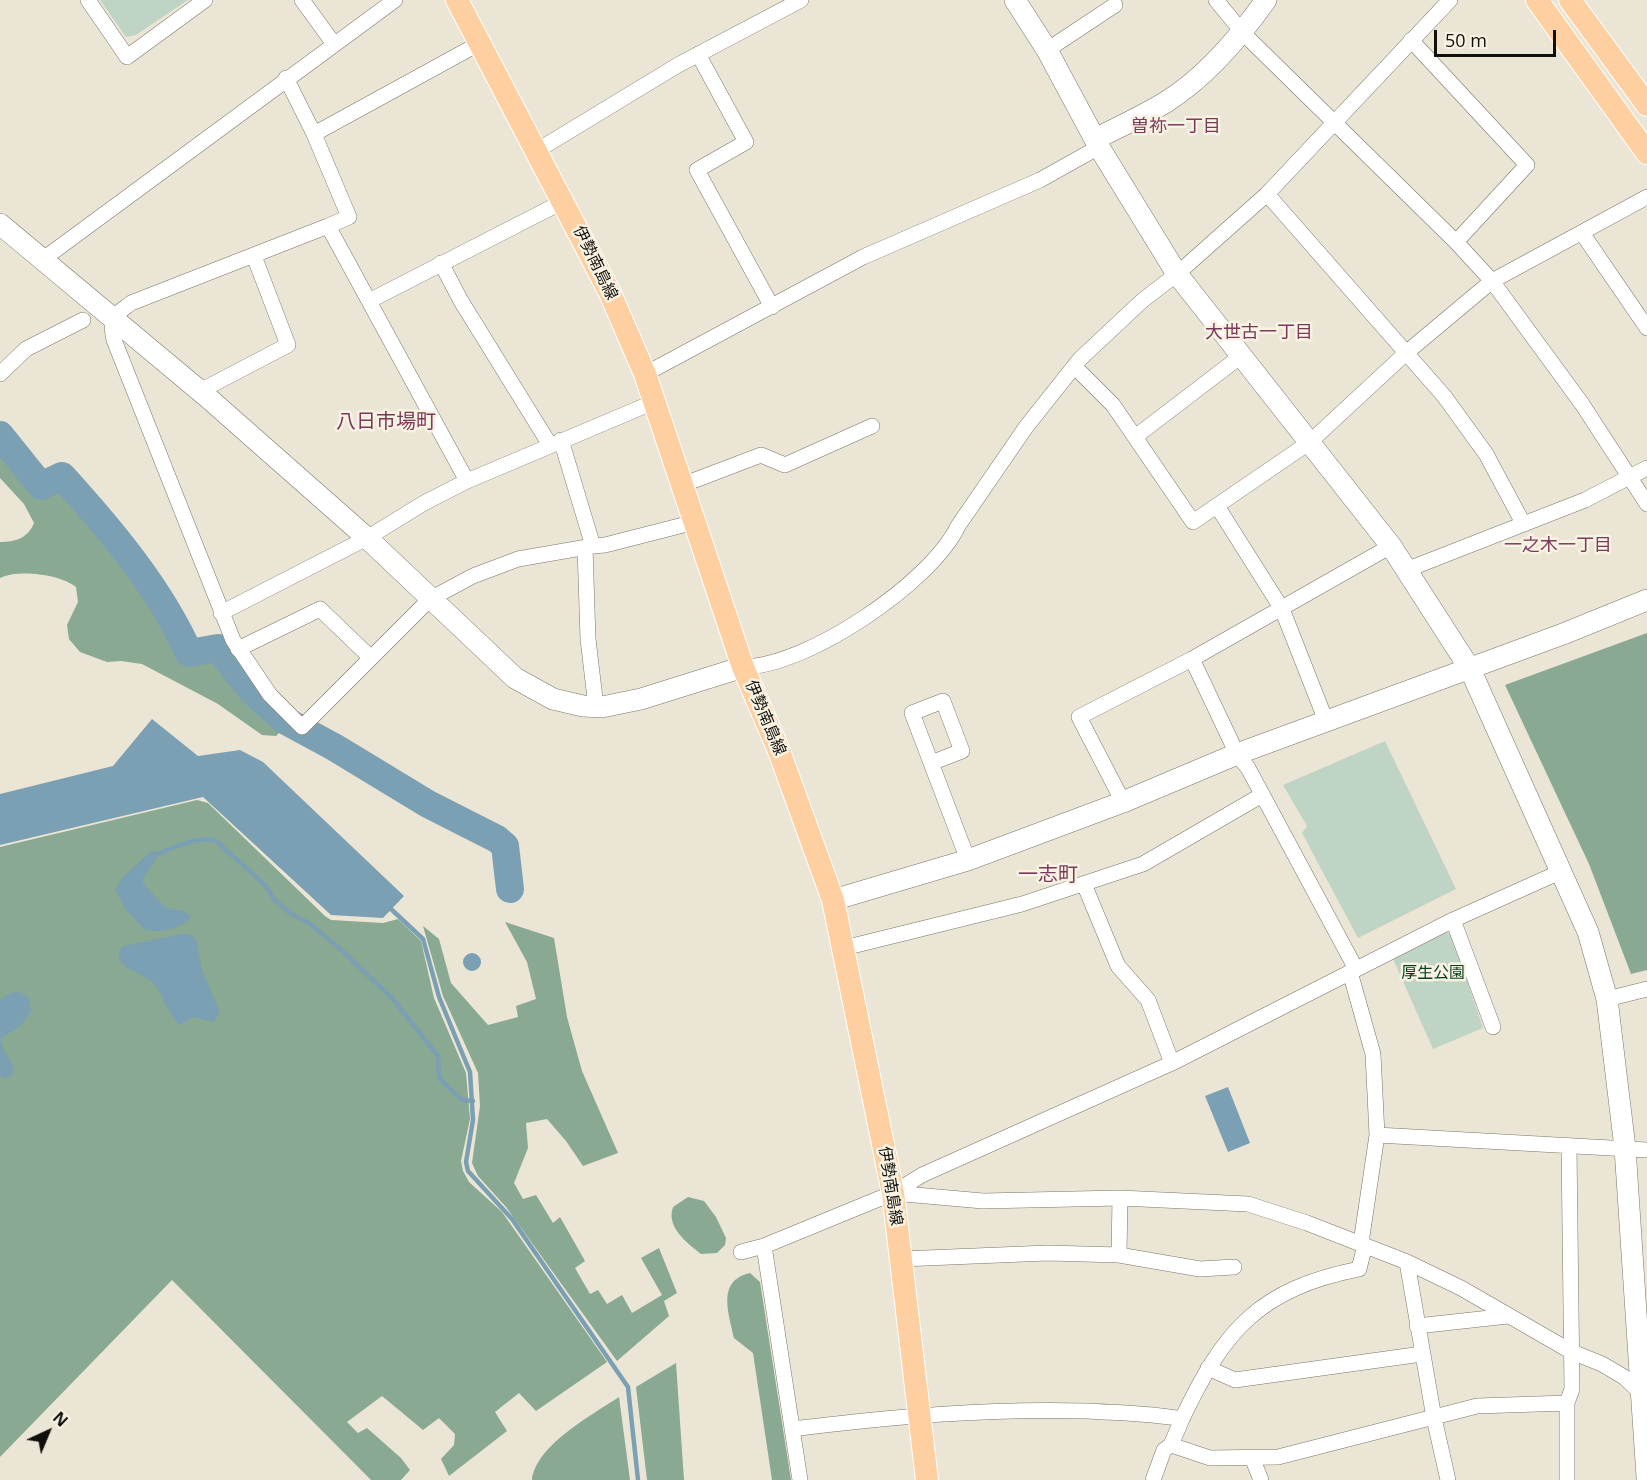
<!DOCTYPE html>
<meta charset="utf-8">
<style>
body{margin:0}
#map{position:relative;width:1647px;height:1480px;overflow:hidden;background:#ebe5d6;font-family:"Open Sans",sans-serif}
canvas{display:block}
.north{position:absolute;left:18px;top:1402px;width:60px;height:60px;-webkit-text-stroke:4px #f8f2e3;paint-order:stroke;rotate:44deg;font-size:16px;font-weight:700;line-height:24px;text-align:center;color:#110f0a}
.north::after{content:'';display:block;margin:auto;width:21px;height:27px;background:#110f0a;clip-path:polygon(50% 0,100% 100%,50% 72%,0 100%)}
.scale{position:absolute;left:1434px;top:30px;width:122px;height:27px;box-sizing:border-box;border:3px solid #110f0a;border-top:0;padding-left:8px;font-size:18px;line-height:21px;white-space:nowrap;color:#110f0a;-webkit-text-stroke:4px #f8f2e3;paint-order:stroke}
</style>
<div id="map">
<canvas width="1647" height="1480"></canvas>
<div class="north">N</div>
<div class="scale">50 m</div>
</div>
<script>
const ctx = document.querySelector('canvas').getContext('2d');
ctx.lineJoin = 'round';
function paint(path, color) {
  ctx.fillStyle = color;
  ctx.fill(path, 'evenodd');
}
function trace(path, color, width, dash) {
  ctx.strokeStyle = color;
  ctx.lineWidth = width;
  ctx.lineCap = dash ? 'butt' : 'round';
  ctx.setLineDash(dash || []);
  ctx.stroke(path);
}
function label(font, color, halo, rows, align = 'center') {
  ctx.font = font + ' "Open Sans","Noto Sans JP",sans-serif';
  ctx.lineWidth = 5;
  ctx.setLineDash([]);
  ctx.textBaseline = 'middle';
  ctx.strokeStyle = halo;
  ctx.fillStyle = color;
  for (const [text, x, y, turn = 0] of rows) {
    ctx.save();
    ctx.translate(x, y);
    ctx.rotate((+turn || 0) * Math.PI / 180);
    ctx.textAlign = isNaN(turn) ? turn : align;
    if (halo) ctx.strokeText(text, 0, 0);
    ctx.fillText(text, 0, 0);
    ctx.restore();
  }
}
paint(new Path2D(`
 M100,0h88l-52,35 -10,2z
 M1385,741l71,148 -98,49 -56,-105 5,-7 -24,-41z
 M1446,932l6,3 31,93 -50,21 -40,-90z`), '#c0d4c5');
paint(new Path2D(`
 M0,441l40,49 21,-10c46,55 97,111 126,177l25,-6 5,2 33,43 29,28 2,7 -5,5 -14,-1 -44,-31 -76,-40 -21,-3 -14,1 -27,-10 -11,-13 -2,-14 11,-23 -2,-15c-16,-13 -58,-18 -76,-9v-36c16,0 28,-4 34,-19l-10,-19 -24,-26z
 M1647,633v337l-16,4 -42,-110 -84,-179z
 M197,800l11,3 117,113 6,4 52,3 15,-4 23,22 13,57 32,75 4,46 -9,42 2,10 6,11 33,30 105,150 -71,49 -17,-18 -24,19 12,19 -58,45 -8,-17 13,-14 1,-11 -16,-16 -16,12 -41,-34 -35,26 11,11 9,-5 34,30 9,12 -9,10h-30l-199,-200 -172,177v-610z
 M505,922l49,16 13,79 15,54 36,82 -35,13 -17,-25 -19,-22 -21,4 2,25 -14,35 9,16 13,-4 17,28 7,-6 25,44 -10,7 15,26 8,-4 9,14 15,-9 10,18 30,-18 -21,-37 18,-10 18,45 -13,8 5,15 -52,45 -111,-154 -28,-31 -6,-13 8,-57 -2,-33 -35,-77 -20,-70 16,13 12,44 37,42 30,-8 -2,-11 20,-7 -9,-37z
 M688,1197l16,4 12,16 10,21 -1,7 -8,8 -16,1c-15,-12 -35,-27 -28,-47z
 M750,1273l10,9 31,198h-19l-19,-127 -19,-15c-5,-25 -18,-57 16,-65z
 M676,1363l8,117h-37l-11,-93z
 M619,1397l11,83h-98c4,-35 60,-65 87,-83z`), '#89a992');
paint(new Path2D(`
 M152,719l46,37 42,-6 23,12 141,134 -21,22 -52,-3 -128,-118 -203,48v-51l113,-28z
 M151,851h3l4,5 -15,23v4l23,25 18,3 7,6c-9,12 -31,16 -46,13l-19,-20 -11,-20 8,-13z
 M182,934h7l7,5 6,31 18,42 -6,10 -20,-5 -14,8c-16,-15 -16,-32 -29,-44 -11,-10 -34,-10 -32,-30l4,-5z
 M463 962a9 9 0 1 1 18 0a9 9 0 1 1-18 0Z
 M19,991l10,7 2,14 -10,14 -20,12v6l13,24 -1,6 -8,5 -5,-4v-75l8,-6z
 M1228,1087l22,56 -22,9 -23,-56z`), '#7ca0b3');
trace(new Path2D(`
 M157,854c17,-6 42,-19 59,-13l49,44 9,14 17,15 18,9 29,24 55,52 45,57 1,22 23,22 11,1
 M391,909l32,30 16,58 31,75 3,48 -7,42 2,9 44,48 116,168 10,93`), '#7ca0b3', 4.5);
trace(new Path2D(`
 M0,435l41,51 21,-10c49,54 97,111 127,177l29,-5 34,43 32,29 50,27 94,57 69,35 8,7 5,43`), '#7ca0b3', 28);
const street = new Path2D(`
 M88,0l39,57 78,-57
 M302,0l32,44
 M1216,0l27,33 213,209 36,39 90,123 65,100
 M1411,40l116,125 -71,77
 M1047,50l68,-45
 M698,54l48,88 -49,28 75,137
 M286,78l28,56 35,83 -21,9 139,255
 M314,134l166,-91
 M538,150l140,-85 123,-65
 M1267,194l177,202 42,58 37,69
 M328,226l-197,77c-18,14 -22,14 -17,37l119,300 37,55 32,32 128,-128 43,-23 45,-17 75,-13
 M1582,233l65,95
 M42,260l353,-260
 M441,263l20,38 89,144
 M369,301l195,-100
 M1075,367l38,38 80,117 117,-80 96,-89 86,-72 155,-84
 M0,374l26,-25 57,-29
 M645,374l218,-117 177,-77 59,-33
 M200,391l88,-46 -34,-89
 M1135,437l106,-81
 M561,440l32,106 12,-1 90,-23
 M682,485l79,-30 24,10 87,-39
 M1217,506l65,103 44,112
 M585,547l3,92 8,68
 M1406,570l179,-70 62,-32
 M221,613l146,-75 57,-35 43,-22 187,-79
 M238,649l82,-40 51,49
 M1192,659l45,95 11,14 108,201
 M743,667c63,0 188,-84 215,-141l68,-99 54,-68 63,-59 34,-26 90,-80 183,-194
 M931,763l31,-12 -19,-50 -31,12 56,147
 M1123,802l-44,-85 113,-58 199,-113
 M1084,884l34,82 30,34 24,63
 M1453,920l40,107
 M844,948l178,-44 121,-40 119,-69
 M1350,972l23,82 4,81 -16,108
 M1607,999l40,-10
 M1377,1135l270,15
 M893,1193l90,8 137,-3 128,6 59,19 100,39 54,26 111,64 30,12 22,13 20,19
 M764,1246l36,234
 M741,1252l23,-6 129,-53 29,-18 250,-112 281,-143 107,-48
 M1119,1255l1,-57
 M901,1259l147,-6 71,2 81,14 34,-2
 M1407,1262l27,156 14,62
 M1417,1326l91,-10
 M1208,1368l27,12 187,-26
 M1567,1403l5,-14 -3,-243
 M1182,1419c42,-89 77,-130 177,-150l6,-24
 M792,1429c98,-12 196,-21 295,-18 32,2 63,2 95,8l-11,26 39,13 68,-1 199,-51 90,-3v77
 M1253,1460l8,20
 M1153,1480l11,-30 7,-5`);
const secondary = new Path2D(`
 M1015,0l32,50 52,97 78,127 214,272 79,123 118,263 19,67 18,149 22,329
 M1095,139c24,-12 48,-23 71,-37 40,-25 73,-64 100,-102
 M0,224l206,172 161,142 148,140 38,21 30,7 19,1 39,-8 102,-32
 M833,900l135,-40 155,-58 114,-48 326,-120 84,-34`);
const primary = new Path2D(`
 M457,0l153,293 35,81 98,293 36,84 54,149 60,293 34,287
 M1537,0l110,153
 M1570,0l77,105`);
trace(street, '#7a7567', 16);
trace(secondary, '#7a7567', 22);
trace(primary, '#fff', 24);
trace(street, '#fff', 15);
trace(secondary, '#fff', 21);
trace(primary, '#fecfa0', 22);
label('16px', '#110f0a', '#f8f2e3', [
 ["伊勢南島線",595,263,64],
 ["伊勢南島線",765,718,67],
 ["伊勢南島線",890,1186,81]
]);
label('16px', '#073f20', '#f8f2e3', [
 ["厚生公園",1433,973]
]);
label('18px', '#7a395b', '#f8f2e3', [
 ["曽祢一丁目",1176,127],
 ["大世古一丁目",1259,333],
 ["一之木一丁目",1558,546]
]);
label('20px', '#7a395b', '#f8f2e3', [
 ["八日市場町",386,422],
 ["一志町",1048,875]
]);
</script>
